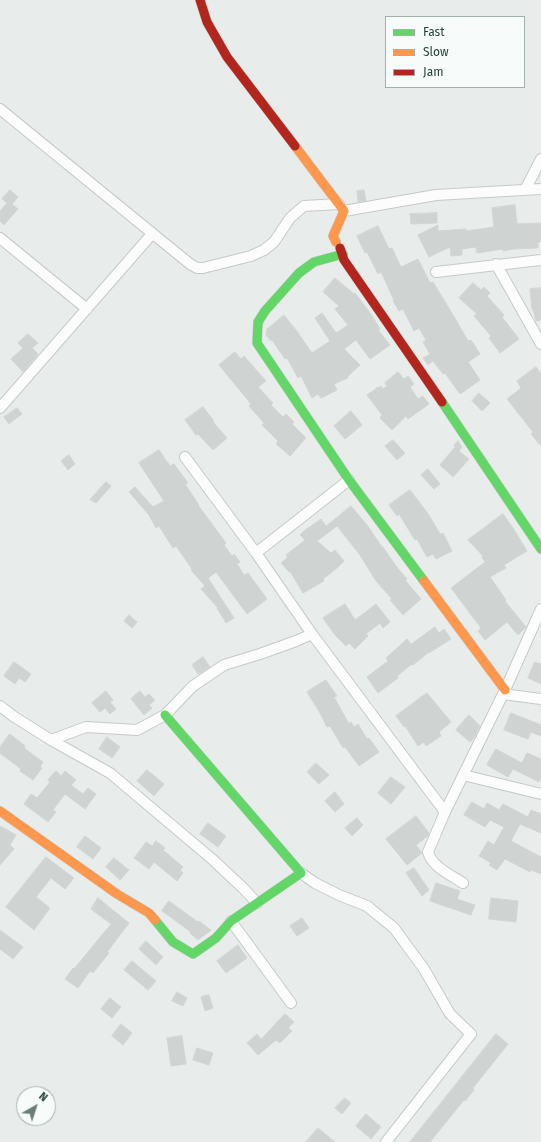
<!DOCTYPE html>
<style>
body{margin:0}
#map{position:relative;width:541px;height:1142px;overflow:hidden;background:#e8edeb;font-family:"Fira Sans",sans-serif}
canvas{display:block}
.legend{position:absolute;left:385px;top:16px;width:140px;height:72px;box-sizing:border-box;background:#f7fbf9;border:1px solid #a3b1ad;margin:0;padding:5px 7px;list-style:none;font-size:12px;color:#24423a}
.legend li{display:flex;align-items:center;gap:8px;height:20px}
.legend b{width:20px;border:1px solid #a3b1ad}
.north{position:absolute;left:16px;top:1086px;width:40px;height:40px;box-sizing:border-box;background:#f7fbf9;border:1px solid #a3b1ad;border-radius:50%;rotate:39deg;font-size:11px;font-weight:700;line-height:16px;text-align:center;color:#24423a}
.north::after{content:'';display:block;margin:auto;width:14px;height:18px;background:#697e78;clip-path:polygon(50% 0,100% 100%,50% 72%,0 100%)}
</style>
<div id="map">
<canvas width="541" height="1142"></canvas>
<ul class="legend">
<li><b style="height:5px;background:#63d668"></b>Fast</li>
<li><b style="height:5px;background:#ff974d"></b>Slow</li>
<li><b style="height:5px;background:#b3261e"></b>Jam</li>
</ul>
<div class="north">N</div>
</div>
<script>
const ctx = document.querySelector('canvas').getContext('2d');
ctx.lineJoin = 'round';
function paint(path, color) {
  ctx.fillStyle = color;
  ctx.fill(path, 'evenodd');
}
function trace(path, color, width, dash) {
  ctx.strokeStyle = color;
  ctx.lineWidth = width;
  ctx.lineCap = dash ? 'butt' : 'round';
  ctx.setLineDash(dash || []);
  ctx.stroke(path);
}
const building = new Path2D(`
 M10,190l8,7 -6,7 6,5 -14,16 -4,-4v-10l7,-8 -5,-4z
 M364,190l2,11 -8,1 -1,-11z
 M515,205l2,19 24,-1v19h-3v6l-24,1 -11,2v-2l-26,4 -1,-6 -14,2v6l-11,1 -1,-9 -21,10 -11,-22 20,-10v6l28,-2v2l28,-4 -2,-19z
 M437,213v10l-26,1 -1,-10z
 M378,226l11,23 3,-1 9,19 17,-8 12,24 3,-1 23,38 12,21 3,-1 9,14 -12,8 12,18 -20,14 -15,-21 -2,1 -10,-13 -5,4 -5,-7 7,-4 -7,-12 3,-2 -7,-12 -5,3 -11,-22 -4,2 -6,-10 1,-1 -13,-28 -3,2 -11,-22 -2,1 -8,-17z
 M335,278l19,16 1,-1 16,21 9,15 -2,1 12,15 -20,14 -14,-19 -12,9 16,16 -12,11v2l-14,6 3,6 -16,8 -3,-4 -6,4 -11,-22 -3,2 -11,-20 -2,1 -13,-19 -1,1 -5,-6 1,-6 17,-14 12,15 16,23 18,-12 -15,-23 7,-5 14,20 12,-8 -13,-16 4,-3 -16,-14z
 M473,283l8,7 3,-3 6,6 -3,3 17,19 -2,2 17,22 -19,14 -11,-15 2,-2 -17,-20 3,-2 -18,-16z
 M541,288v32l-5,1 -3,-12 -1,1 -2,-21z
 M28,334l10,9 -6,5 6,6 -15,18 -12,-13 12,-11 -5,-5z
 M235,352l6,7 3,-3 22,25 -8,6 15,16 -2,2 12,12 3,-3 8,8 -2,2 14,14 -16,18 -14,-12 2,-3 -16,-16 2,-2 -15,-17 2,-2 -32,-39z
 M536,367l5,7v72l-10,-12 2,-2 -26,-33 14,-11 -4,-7z
 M398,372l6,7 4,-3 6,8 -4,3 8,12 5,-3 6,8 -21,15 -2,-3 -14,14 -12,-12 2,-3 -15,-20 11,-8v1l3,-2 2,3 4,-3 -2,-3z
 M479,393l11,10 -8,8 -10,-10z
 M203,407l11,14 -1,1 14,16 -14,12 -15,-16 -2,1 -11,-15z
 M17,408l5,6 -13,10 -5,-7z
 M351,411l11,14 -17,14 -11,-13z
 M393,440l12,13 -8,7 -12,-14z
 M458,441l4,6 -3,4 10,8 -16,18 -13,-12 15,-18 3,2 -4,-3z
 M159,450l11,16 4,-2 14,19 -3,1 14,21h-1l28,38 -2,2 8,11 2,-2 6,8 -3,2 7,11 4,-2 19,26 -20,15 -31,-42 -8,6 26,40 -8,5 -9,-15h1l-17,-19 4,-3 -14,-16 1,-1 -16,-23 -3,2 -14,-22 -3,2 -7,-13 -20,-23 6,-5 18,20 11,-6 -25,-38z
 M69,455l6,9 -7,6 -7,-9z
 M428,469l12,15 -6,5 -13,-14z
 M106,482l5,4 -15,17 -6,-3z
 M410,490l19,25 11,19 3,-1 9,18 -16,8 -3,-5 -6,3 -10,-18 -2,1 -16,-26 -2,2 -8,-11z
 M351,506l16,19 15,22h1l13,19 11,13 -2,1 16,19 -18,16 -13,-15 2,-1 -16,-18 -16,-26 -23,-29 -20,15 14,12 4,-3 9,11 -7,7 -14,11 1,2 -21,12 -13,-22 -1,1 -8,-9 7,-6 -2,-2 19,-15 -5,-5 5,-5 16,-11 5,7z
 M503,514l10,14 14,23 -23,14 2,3 -16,9 16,23 -1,1 21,26 -8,8 -11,-13 -22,18 -7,-9 3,-3 -30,-40 34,-26 -3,-5 1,-1 -15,-16z
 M345,604l10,16 21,-16 14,18 -7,6 -3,-5 -14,11 2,2 -13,13 -6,-6 -3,3 -11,-11 -12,-17z
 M129,615l8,7 -5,6 -8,-7z
 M435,627l4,6 5,-4 7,10 -22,14v-1l-16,13 -1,-1 -15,12 1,2 -20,15 -11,-16 21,-16 -2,-3 21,-19 4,5z
 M203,657l7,10 -12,7 -6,-9z
 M14,662l17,12 -6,8 -6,-4 -4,6 -11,-8z
 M535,662l6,2v20l-13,-6z
 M326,680l11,16 -3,1 15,27 2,-2 3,5 4,-3 9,15 2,-1 10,14 -20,14 -14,-19 -2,1 -13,-22 -3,1 -7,-14 -13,-21z
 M106,691l7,9 -3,2 6,7 -6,5 -5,-6 -5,4 -8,-9z
 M140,691l5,6 4,-3 6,6 -6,5 3,3 -8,7 -13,-16z
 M427,693l24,29 -12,10 2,4 -15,10 -2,-4 -6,4 -13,-20 -1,1 -8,-11z
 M511,713l30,12v11l-10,-4 -3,7 -24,-9z
 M469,715l11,11 -6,12 -4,4 -14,-12z
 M10,734l15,12 -1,2 19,14 -3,5 2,1 -9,12 -13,-9 1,-2 -21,-16v-6z
 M107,737l13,10 -8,11 -13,-9z
 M496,749l26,14 5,-10 14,6v18l-2,5 -26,-13 -5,8 -21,-12z
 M316,763l13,12 -10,9 -12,-12z
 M147,770l17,14 -10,12 -17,-15z
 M56,771l5,5 4,-5 11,9 -5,5 12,9 5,-6 8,6 -11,15 -20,-15 -12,16 3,2 -8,10 -24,-18 7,-10 6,4 13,-16 -2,-2z
 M391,777l14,10 -14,17 -13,-11z
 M335,792l9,12 -9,8 -10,-11z
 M472,802l12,7 3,-6 12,7 4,-6 25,13 3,-7 10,4v19l-21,-9 -9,17 30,16v17l-10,-4 -1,2 -25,-13 -8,11 -8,-5 2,-2 -12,-7 9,-15 6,4 10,-18 -14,-7 -5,7 -21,-12z
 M416,816l13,17 -1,3 -12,9 6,8 -15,12 -21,-26z
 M357,818l6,7 -11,11 -7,-8z
 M208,823l18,13 -8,11 -18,-13z
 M0,826l16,9 -6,10 4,4 -14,16z
 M85,836l16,12 -8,11 -16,-12z
 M156,841l9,7 -2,2 20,17 -3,3 3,3 -6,8 -23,-19 -5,7 -15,-11 12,-16 6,4z
 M46,857l28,21 -9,11 -14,-11 -15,19 14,11 -16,22 -28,-23z
 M114,858l15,12 -9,10 -14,-13z
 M414,868l15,22 -7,6 -16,-23z
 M436,883l24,8 -3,8 18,6 -4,10 -41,-14z
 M98,898l31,25 -22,29 2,1 -16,20 -3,-2 -12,17 -13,-9 8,-11 1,1 37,-45 -20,-15z
 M491,898l27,3 -2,21 -27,-3z
 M169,901l29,21 1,-1 12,9 -13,10 -8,-7 1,-1 -29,-21z
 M302,918l7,10 -12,8 -7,-10z
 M0,930l23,17 -10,12 -13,-10z
 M146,941l17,16 -7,8 -17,-16z
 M238,945l9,13 -21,15 -9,-12z
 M132,961l24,20 -8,9 -24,-20z
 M177,992l10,6 -4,8 -11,-5z
 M209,995l4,13 -8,3 -4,-14z
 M110,998l11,9 -9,11 -11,-9z
 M285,1014l9,8 -6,6 4,3 -12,12 -4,-3 -18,15 -11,-12 10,-9 4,5z
 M121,1024l11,9 -9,12 -11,-9z
 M496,1034l12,10 -35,44 1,2 -9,11 -1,-1 -34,42h-20z
 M182,1036l4,28 -15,2 -4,-28z
 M197,1048l16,5 -4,12 -16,-5z
 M345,1098l6,5 -9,11 -7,-6z
 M366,1114l15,13 -10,12 -15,-13z
 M318,1128l17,14h-29z`);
paint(building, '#cfd4d2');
trace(building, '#d1d6d4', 1);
const street = new Path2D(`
 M0,109l190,155 7,4h6l48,-12 13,-6 10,-8 16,-24 14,-12 35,-2
 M525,190l16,-31
 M344,211l92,-16 105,-6
 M0,238l87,71
 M496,264l45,80
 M436,272l105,-12
 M0,408l152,-174
 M185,457l71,96 56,81 133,178
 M256,553l93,-73
 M503,694l38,5
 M0,706l13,10 38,24 35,-13 51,3 28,-15 28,-29 31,-21 36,-11 36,-13 16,-7
 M51,740l59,33 102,86 31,29 14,15
 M463,775l78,19
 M301,873l14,10 24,12 28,11 27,22 30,41 26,45 21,20 -85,108
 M463,883c-12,-8 -31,-16 -35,-31l17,-40 60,-122 36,-81
 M231,921l60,82`);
const fast = new Path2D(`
 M343,254l-29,8 -15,11 -34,38 -7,11 -1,21 92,137 75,101
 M442,402l99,147
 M155,920l18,22 20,12 23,-16 15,-17 70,-48 -136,-158`);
const slow = new Path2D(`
 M295,146l49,65 -11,25 3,6
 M424,581l81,109
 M0,811l117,83 32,19 6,7`);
const jam = new Path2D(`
 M200,0l7,22 20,35 68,89
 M340,248l4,12 98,142`);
trace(street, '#c5cac8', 12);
trace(fast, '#c3cbc8', 10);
trace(slow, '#c3cbc8', 10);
trace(jam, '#c3cbc8', 10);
trace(street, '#fcfcfc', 10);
trace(fast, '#63d668', 9);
trace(slow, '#ff974d', 9);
trace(jam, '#b3261e', 9);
</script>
